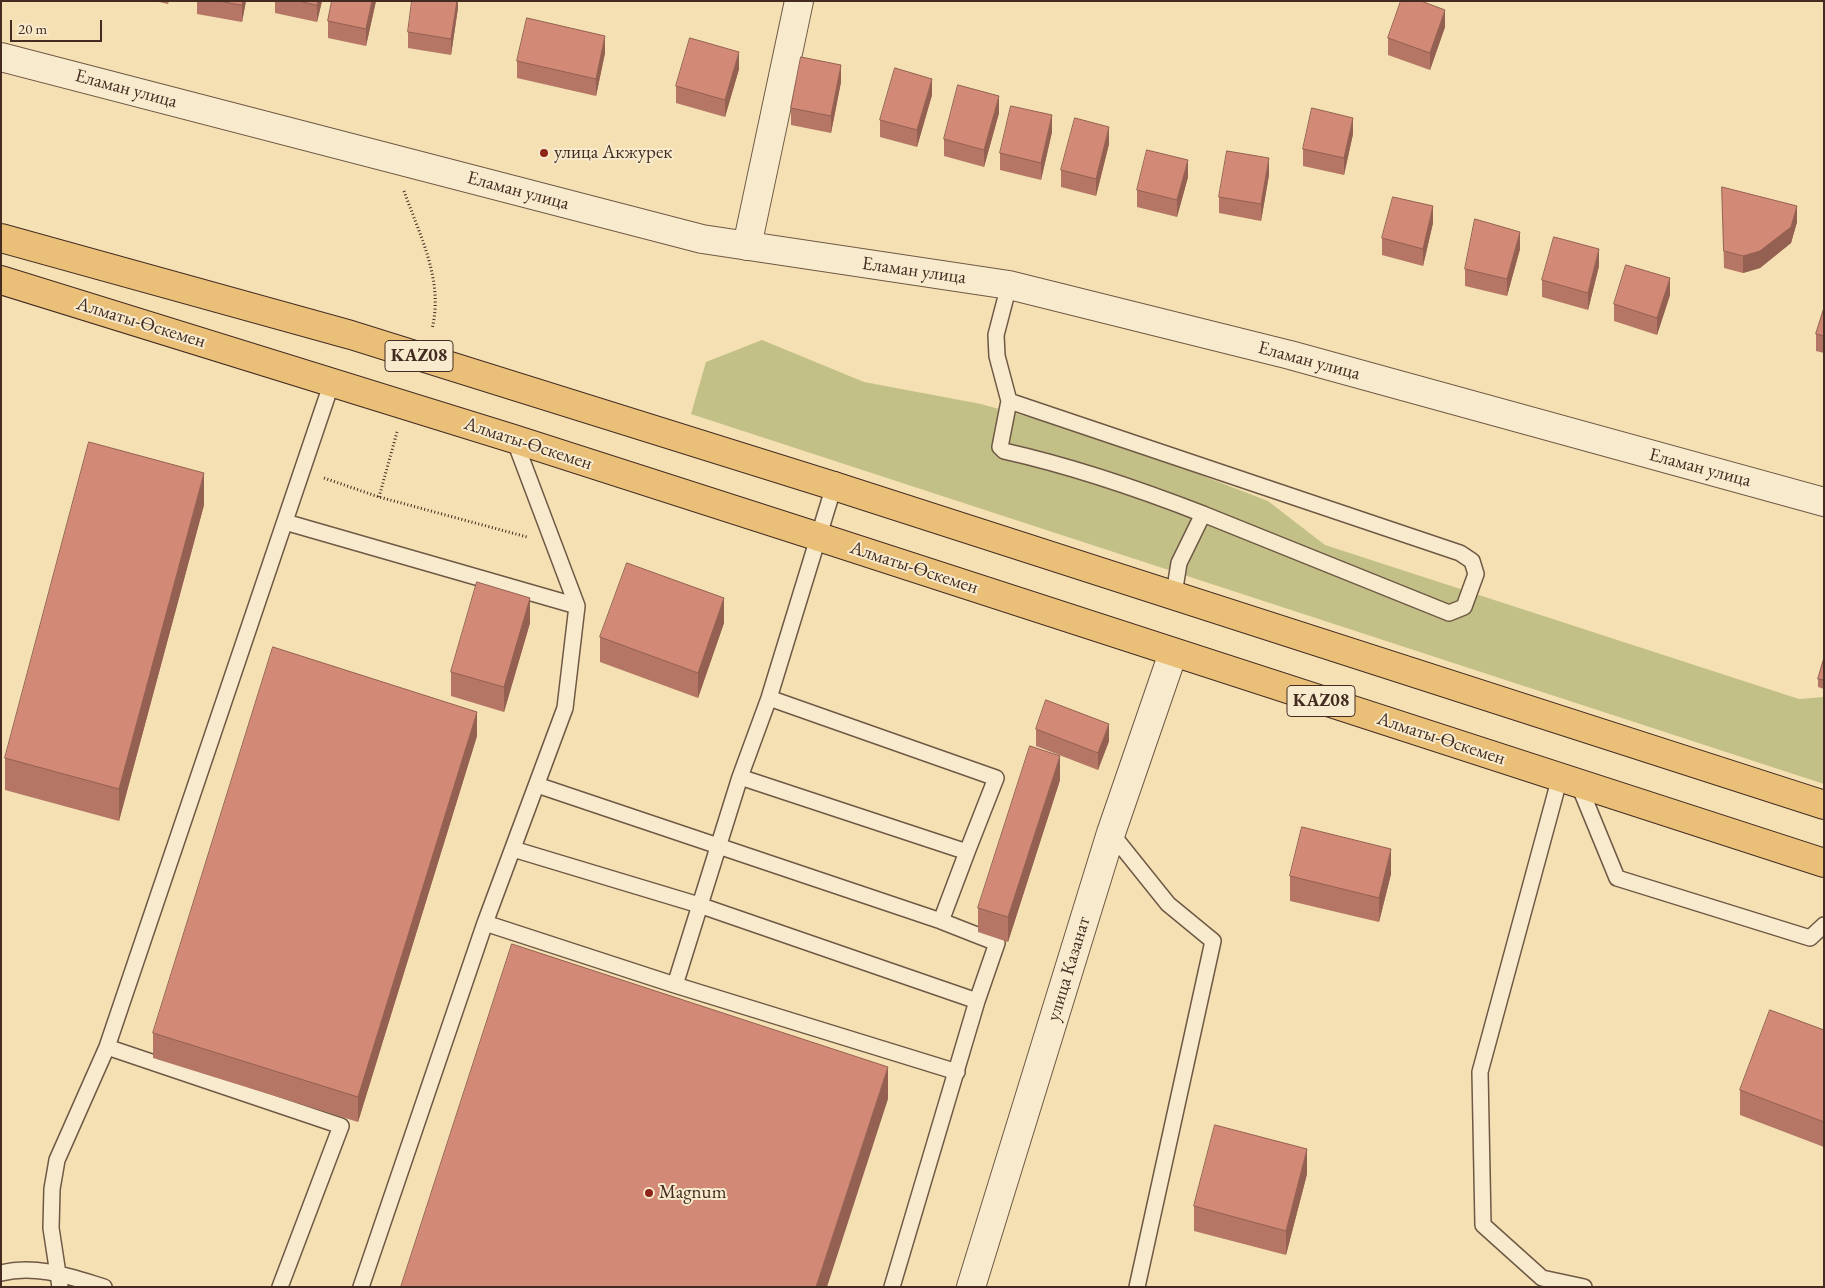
<!DOCTYPE html>
<meta charset="utf-8">
<style>
body{margin:0}
#map{position:relative;width:1825px;height:1288px;overflow:hidden;background:#f4e0b2;font-family:"EB Garamond",serif}
canvas{display:block}
.frame{position:absolute;inset:0;border:2px solid #432b21;pointer-events:none}
.scale{position:absolute;left:10px;top:20px;width:92px;height:22px;box-sizing:border-box;border:2px solid #432b21;border-top:0;padding-left:6px;font-size:15px;line-height:18px;white-space:nowrap;color:#432b21;-webkit-text-stroke:4px #f8ebcd;paint-order:stroke}
</style>
<div id="map">
<canvas width="1825" height="1288"></canvas>
<div class="frame"></div>
<div class="scale">20 m</div>
</div>
<script>
const ctx = document.querySelector('canvas').getContext('2d');
ctx.lineJoin = 'round';
function paint(path, color) {
  ctx.fillStyle = color;
  ctx.fill(path, 'evenodd');
}
function trace(path, color, width, dash) {
  ctx.strokeStyle = color;
  ctx.lineWidth = width;
  ctx.lineCap = dash ? 'butt' : 'round';
  ctx.setLineDash(dash || []);
  ctx.stroke(path);
}
function label(font, color, halo, rows, align = 'center') {
  ctx.font = font + ' "EB Garamond",serif';
  ctx.lineWidth = 4;
  ctx.setLineDash([]);
  ctx.textBaseline = 'middle';
  ctx.strokeStyle = halo;
  ctx.fillStyle = color;
  for (const [text, x, y, turn = 0] of rows) {
    ctx.save();
    ctx.translate(x, y);
    ctx.rotate((+turn || 0) * Math.PI / 180);
    ctx.textAlign = isNaN(turn) ? turn : align;
    if (halo) ctx.strokeText(text, 0, 0);
    ctx.fillText(text, 0, 0);
    ctx.restore();
  }
}
paint(new Path2D(`
 M762,340l102,42 117,22 121,33 166,64 57,44 474,154 25,-2v87l-1133,-370 15,-52z`), '#c3c087');
const service = new Path2D(`
 M1009,285l-13,50 1,21 12,45 -9,46 4,4c67,15 135,38 199,63l-24,49 -5,31
 M1009,401l451,152 12,8 4,13 -12,33 -15,6 -246,-99
 M285,522l292,84
 M740,777l227,75 29,-74 -227,-80
 M1560,777l-80,295 3,153 59,53 42,9
 M1578,783l39,95 193,60 14,-13
 M537,785l404,136 56,22 -20,58
 M1111,833l57,71 45,37 -76,346
 M513,849l186,56 278,96 -85,286
 M941,921l26,-69
 M485,923l190,62 65,-208 29,-79 65,-212
 M675,985l282,87
 M107,1047l234,79 -61,161
 M1,1273c35,-9 70,4 103,14
 M60,1287l-9,-59 1,-39 5,-29 50,-113 225,-665
 M361,1287l124,-364 80,-215 12,-102 -63,-167`);
const minor = new Path2D(`
 M1,57l701,182 307,46 281,70 534,147
 M747,246l52,-245
 M971,1287l140,-454 62,-180`);
const primary = new Path2D(`
 M1,238l350,97 483,151
 M1,280l513,159 305,98`);
const trunk = new Path2D(`
 M834,486l990,319
 M819,537l1005,326`);
trace(service, '#6f5845', 18);
trace(minor, '#6f5845', 30);
trace(primary, '#432b21', 30);
trace(trunk, '#432b21', 30);
trace(new Path2D(`
 M404,191c16,45 40,90 28,138
 M324,478l55,19 148,40
 M379,497l18,-65`), '#432b21', 3, [1, 2.5]);
trace(service, '#f8ebcd', 15);
trace(minor, '#f8ebcd', 28);
trace(primary, '#eac079', 28);
trace(trunk, '#eac079', 28);
paint(new Path2D(`
 M155,1h14l-1,3z
 M197,1h49l-4,21 -45,-8z
 M275,1h47l-5,21 -42,-9z
 M332,1h44l-10,45 -38,-8v-17z
 M458,1v7l-7,47 -43,-7v-16z
 M1445,27l-15,43 -42,-15v-17z
 M605,53l-9,43 -79,-18v-17z
 M739,69l-14,48 -49,-14v-17z
 M841,82l-10,51 -40,-8v-17z
 M932,95l-15,52 -37,-10v-17z
 M999,113l-15,54 -40,-11v-17z
 M1052,132l-11,48 -41,-10v-17z
 M1353,134l-9,41 -41,-9v-17z
 M1109,144l-13,52 -35,-9v-17z
 M1269,175l-8,46 -42,-8v-16z
 M1188,177l-11,40 -40,-10v-17z
 M1722,187l75,35 -6,21 -31,25 -17,5 -19,-5z
 M1433,223l-10,43 -41,-11v-17z
 M1520,249l-13,47 -42,-10v-17z
 M1599,266l-11,44 -46,-13v-17z
 M1670,295l-13,40 -43,-14v-17z
 M1824,308v45l-8,-2v-17z
 M204,505l-85,316 -114,-31v-32z
 M530,623l-26,89 -53,-16v-24z
 M724,623l-26,75 -98,-36v-25z
 M1824,658v31l-6,-2v-8z
 M1036,729l73,12 -11,29 -62,-24z
 M477,736l-119,386 -205,-64v-25z
 M1060,780l-52,162 -30,-10v-24z
 M1391,874l-12,48 -89,-21v-25z
 M1824,1030v117l-84,-32v-25z
 M1307,1174l-21,81 -92,-24v-25z`), '#b57665');
paint(new Path2D(`
 M243,1h3l-4,21v-17z
 M318,1h4l-5,21v-17z
 M372,1h4l-10,45v-17z
 M457,1h1v7l-7,47v-16z
 M1445,10v17l-15,43v-17z
 M605,36v17l-9,43v-17z
 M739,52v17l-14,48v-17z
 M841,65v17l-10,51v-17z
 M932,79v16l-15,52v-17z
 M999,96v17l-15,54v-17z
 M1052,115v17l-11,48v-17z
 M1353,118v16l-9,41v-17z
 M1109,127v17l-13,52v-17z
 M1269,158v17l-8,46v-17z
 M1188,160v17l-11,40v-17z
 M1433,206v17l-10,43v-17z
 M1797,206v16l-6,21 -31,25 -17,5v-17z
 M1520,232v17l-13,47v-17z
 M1599,249v17l-11,44v-17z
 M1670,278v17l-13,40v-17z
 M204,473v32l-85,316v-32z
 M530,598v25l-26,89v-25z
 M724,598v25l-26,75v-25z
 M477,712v24l-119,386v-25z
 M1109,724v17l-11,29v-17z
 M1060,756v24l-52,162v-25z
 M1391,849v25l-12,48v-24z
 M888,1067v32l-61,188h-11z
 M1307,1149v25l-21,81v-24z`), '#936052');
const building = new Path2D(`
 M219,1h24l-1,4z
 M299,1h19l-1,4z
 M332,1h40l-6,28 -38,-8z
 M412,1h45l-6,38 -43,-7z
 M1401,1h20l24,9 -15,43 -42,-15z
 M527,18l78,18 -9,43 -79,-18z
 M690,38l49,14 -14,48 -49,-14z
 M801,57l40,8 -10,51 -40,-8z
 M895,68l37,11 -15,51 -37,-10z
 M958,85l41,11 -15,54 -40,-11z
 M1011,106l41,9 -11,48 -41,-10z
 M1312,108l41,10 -9,40 -41,-9z
 M1075,118l34,9 -13,52 -35,-9z
 M1147,150l41,10 -11,40 -40,-10z
 M1227,151l42,7 -8,46 -42,-7z
 M1722,187l75,19 -6,21 -31,24 -17,5 -19,-5z
 M1393,197l40,9 -10,43 -41,-11z
 M1475,219l45,13 -13,47 -42,-10z
 M1554,237l45,12 -11,44 -46,-13z
 M1626,265l44,13 -13,40 -43,-14z
 M1824,308v28l-8,-2z
 M89,442l115,31 -85,316 -114,-31z
 M627,563l97,35 -26,75 -98,-36z
 M477,582l53,16 -26,89 -53,-15z
 M273,647l204,65 -119,385 -205,-64z
 M1824,658v22l-6,-1z
 M1046,700l63,24 -11,29 -62,-24z
 M1030,746l30,10 -52,161 -30,-9z
 M1302,827l89,22 -12,49 -89,-22z
 M512,944l376,123 -72,220h-415z
 M1770,1010l54,20v92l-84,-32z
 M1215,1125l92,24 -21,82 -92,-25z`);
paint(building, '#d28975');
trace(building, '#936052', 1);
for (const [x, y, r, color] of [
 [544,153,5,"#8f2418"],
 [649,1193,5,"#8f2418"]
]) {
  const dot = new Path2D();
  dot.arc(x, y, r, 0, 2 * Math.PI);
  ctx.fillStyle = color;
  ctx.fill(dot);
  trace(dot, '#f8ebcd', 2);
}
for (const [x, y, w] of [
 [419,356,68],
 [1321,701,68]
]) {
  const box = new Path2D();
  box.roundRect(x - w / 2, y - 15.5, w, 31, 4);
  ctx.fillStyle = '#f8ebcd';
  ctx.fill(box);
  trace(box, '#432b21', 1);
}
label('bold 18px', '#432b21', null, [
 ["KAZ08",419,356],
 ["KAZ08",1321,701]
]);
label('19px', '#432b21', '#f8ebcd', [
 ["Еламан улица",126,89,15],
 ["Еламан улица",518,191,15],
 ["Еламан улица",914,271,8],
 ["Алматы-Өскемен",141,323,17],
 ["Еламан улица",1309,361,15],
 ["Алматы-Өскемен",528,444,18],
 ["Еламан улица",1700,468,15],
 ["Алматы-Өскемен",914,568,18],
 ["Алматы-Өскемен",1441,739,18],
 ["улица Казанат",1069,969,-73]
]);
label('19px', '#432b21', '#f8ebcd', [
 ["улица Акжурек",554,153],
 ["Magnum",659,1193]
], 'left');
</script>
